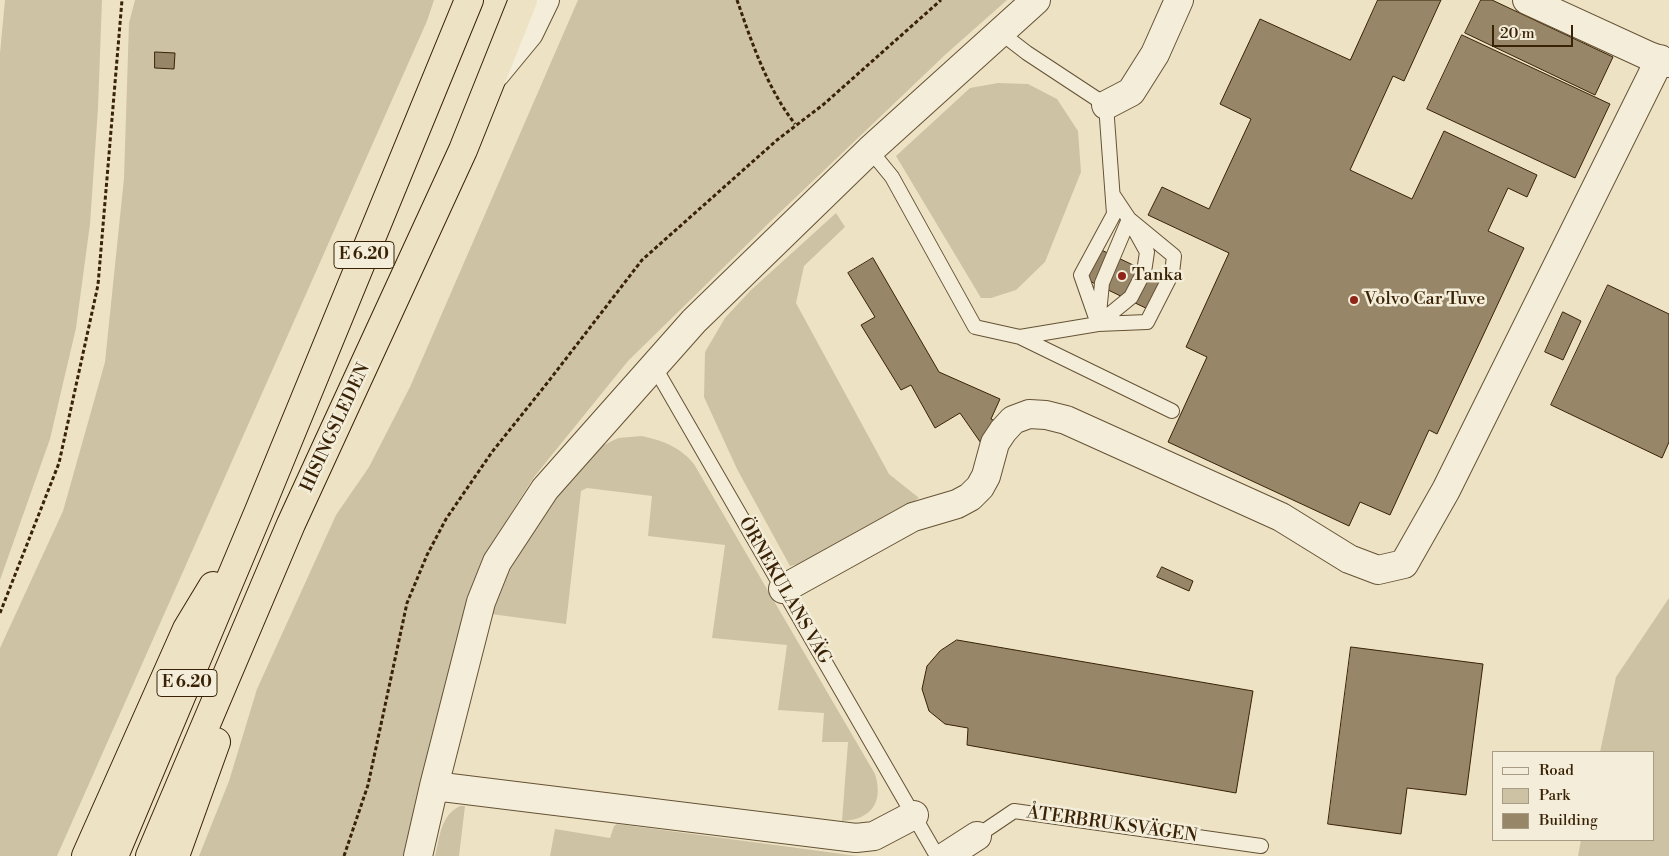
<!DOCTYPE html>
<meta charset="utf-8">
<style>
body{margin:0}
#map{position:relative;width:1669px;height:856px;overflow:hidden;background:#ede3c4;font-family:"Libre Bodoni",serif}
canvas{display:block}
.legend{position:absolute;left:1492px;top:751px;width:162px;height:90px;box-sizing:border-box;background:#f3edd9;border:1px solid #a99c84;margin:0;padding:6px 9px;list-style:none;font-size:15px;color:#392205}
.legend li{display:flex;align-items:center;gap:10px;height:25px}
.legend b{width:25px;border:1px solid #a99c84}
.scale{position:absolute;left:1492px;top:25px;width:81px;height:22px;box-sizing:border-box;border:2px solid #392205;border-top:0;padding-left:6px;font-size:15px;line-height:18px;white-space:nowrap;color:#392205;-webkit-text-stroke:4px #f3edd9;paint-order:stroke}
</style>
<div id="map">
<canvas width="1669" height="856"></canvas>
<ul class="legend">
<li><b style="height:6px;background:#f3edd9"></b>Road</li>
<li><b style="height:14px;background:#cec2a4"></b>Park</li>
<li><b style="height:14px;background:#978668"></b>Building</li>
</ul>
<div class="scale">20 m</div>
</div>
<script>
const ctx = document.querySelector('canvas').getContext('2d');
ctx.lineJoin = 'round';
function paint(path, color) {
  ctx.fillStyle = color;
  ctx.fill(path, 'evenodd');
}
function trace(path, color, width, dash) {
  ctx.strokeStyle = color;
  ctx.lineWidth = width;
  ctx.lineCap = dash ? 'butt' : 'round';
  ctx.setLineDash(dash || []);
  ctx.stroke(path);
}
function label(font, color, halo, rows, align = 'center') {
  ctx.font = font + ' "Libre Bodoni",serif';
  ctx.lineWidth = 5;
  ctx.setLineDash([]);
  ctx.textBaseline = 'middle';
  ctx.strokeStyle = halo;
  ctx.fillStyle = color;
  for (const [text, x, y, turn = 0] of rows) {
    ctx.save();
    ctx.translate(x, y);
    ctx.rotate((+turn || 0) * Math.PI / 180);
    ctx.textAlign = isNaN(turn) ? turn : align;
    if (halo) ctx.strokeText(text, 0, 0);
    ctx.fillText(text, 0, 0);
    ctx.restore();
  }
}
paint(new Path2D(`
 M5,0h97l-4,108 -8,116 -14,104 -26,111 -50,141v-527z
 M135,0h299l-7,21 -370,835h-57v-208l63,-137 42,-149 19,-184 5,-155z
 M578,0h429l-61,54 -175,167 -143,140 -94,116 -46,72 -20,46 -63,261h-206l30,-75 28,-92 79,-174 33,-48 41,-80z
 M998,83l30,1 29,15 21,32 3,41 -36,90 -29,28 -25,8h-10l-85,-142 74,-68z
 M836,213l9,14 -41,39 -8,37 93,171 30,24 -49,31 -41,29 -39,8 -53,-97 -33,-72 1,-45 20,-34 25,-27z
 M642,436c22,5 38,11 52,28l181,310c9,28 -4,46 -33,47l6,-79h-26l2,-29 -46,-3 9,-65 -75,-7 13,-93 -77,-9 4,-40 -65,-8 -6,3 -15,133 -75,-10 17,-53 53,-75 39,-39 18,-9z
 M1669,598v258h-91l3,-16h72v-88h-53l16,-75z
 M460,806h5l-6,50h-24c5,-19 5,-40 25,-50z
 M617,824l233,31 9,1h-309l5,-27 55,9 4,-12z`), '#cec2a4');
const building = new Path2D(`
 M1378,0h63l-37,81 -11,-5 -43,94 62,29 32,-68 93,44 -10,22 -19,-9 -20,43 36,17 -87,186 -8,-4 -39,85 -30,-13 -11,24 -181,-84 39,-85 -21,-10 43,-94 -81,-38 14,-28 47,22 42,-90 -31,-15 40,-85 90,41z
 M1481,0h11l121,57 -18,38 -130,-62z
 M1462,35l148,69 -35,74 -148,-69z
 M155,52l20,1 -1,16 -19,-1z
 M1095,247l74,35 -15,30 -73,-35z
 M873,258l66,114 61,27 -9,20 8,4 -16,23 -23,-33 -25,15 -24,-43 -10,5 -40,-65 14,-8 -27,-44z
 M1608,285l61,29v128l-7,16 -111,-53z
 M1563,312l18,9 -18,39 -18,-8z
 M1162,567l31,14 -4,10 -32,-14z
 M957,640l296,51 -17,102 -269,-48 1,-17 -23,-4 -16,-13 -7,-22 5,-23 13,-15z
 M1351,647l132,17 -17,131 -59,-7 -6,46 -73,-10z`);
paint(building, '#978668');
trace(building, '#392205', 1);
const service = new Path2D(`
 M1001,33l26,20 79,52 8,109 -33,61 15,43
 M870,150l22,27 83,150 45,10 78,-13 4,-41 27,-64 -16,-24
 M1098,324l49,-2 25,-49 2,-17 -45,-37
 M1098,324l33,-27 13,-25 3,-20 -15,-27
 M1020,337l152,74
 M654,366l283,490
 M977,836l37,-25 247,35`);
const minor = new Path2D(`
 M1527,0l122,56 20,7
 M496,73l33,-40 16,-33
 M1106,105l25,-13 24,-38 24,-54
 M783,589l130,-72 44,-13 13,-7 10,-10 6,-11 9,-33 8,-12 10,-11 16,-6 17,1 20,5 215,97 68,42 29,11 26,-6 42,-74 214,-431
 M434,786l422,52 18,-2 40,-21
 M418,856l16,-70 47,-184 16,-40 48,-73 149,-168 176,-171 166,-150
 M946,856l31,-20`);
const trunk = new Path2D(`
 M86,856l101,-227 26,-43
 M114,856l145,-345 210,-511
 M150,856l141,-332 172,-374 60,-150
 M175,856l41,-114`);
trace(service, '#665235', 16);
trace(minor, '#665235', 30);
trace(trunk, '#392205', 30);
trace(new Path2D(`
 M737,0c15,43 30,88 58,124
 M0,613l59,-150 39,-178 24,-285
 M344,856l24,-71 39,-182 20,-48 19,-36 46,-67 56,-70 94,-122 135,-120 47,-36 117,-104`), '#392205', 3, [4, 2.5]);
trace(service, '#f3edd9', 14);
trace(minor, '#f3edd9', 28);
trace(trunk, '#ede3c4', 28);
for (const [x, y, r, color] of [
 [1122,276,5,"#8f2418"],
 [1354,300,5,"#8f2418"]
]) {
  const dot = new Path2D();
  dot.arc(x, y, r, 0, 2 * Math.PI);
  ctx.fillStyle = color;
  ctx.fill(dot);
  trace(dot, '#f3edd9', 2);
}
for (const [x, y, w] of [
 [364,255,60],
 [187,683,60]
]) {
  const box = new Path2D();
  box.roundRect(x - w / 2, y - 13.5, w, 27, 4);
  ctx.fillStyle = '#f3edd9';
  ctx.fill(box);
  trace(box, '#392205', 1);
}
label('bold 16px', '#392205', null, [
 ["E 6.20",364,255],
 ["E 6.20",187,683]
]);
label('18px', '#392205', '#f3edd9', [
 ["Tanka",1132,276],
 ["Volvo Car Tuve",1364,300]
], 'left');
label('18px', '#392205', '#f3edd9', [
 ["HISINGSLEDEN",336,428,-65],
 ["ÖRNEKULANS VÄG",784,591,60],
 ["ÅTERBRUKSVÄGEN",1112,825,8]
]);
</script>
